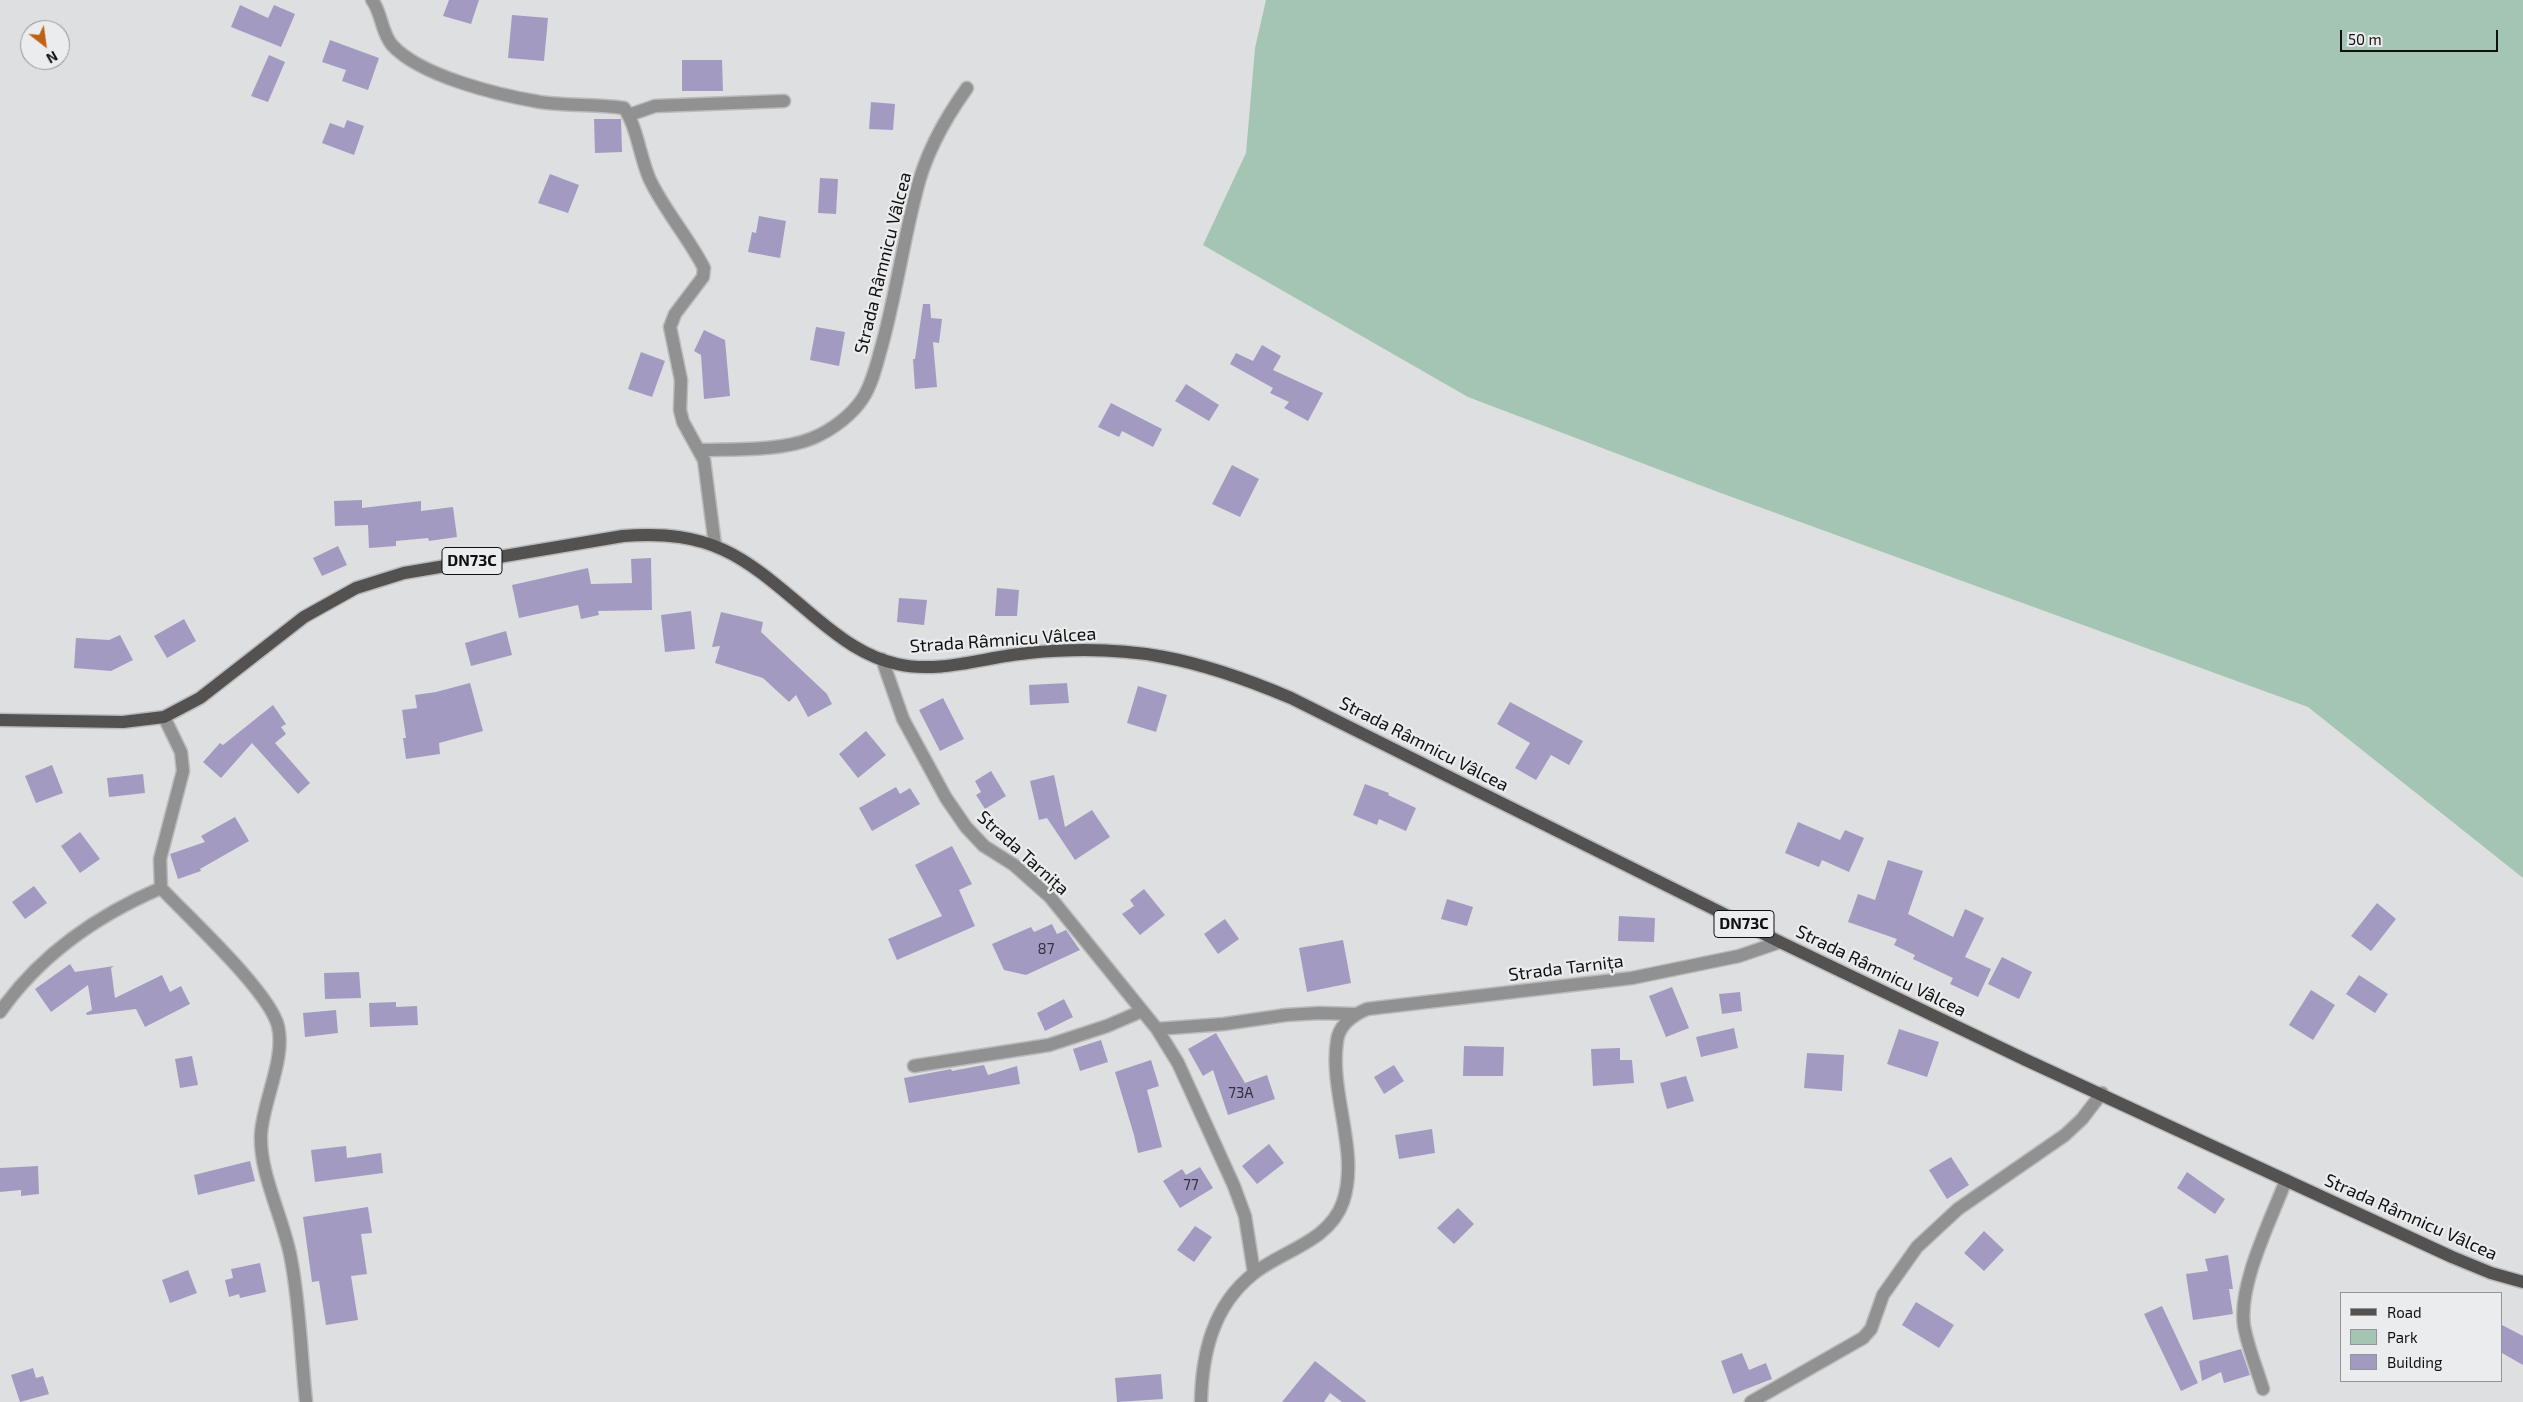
<!DOCTYPE html>
<meta charset="utf-8">
<style>
body{margin:0}
#map{position:relative;width:2523px;height:1402px;overflow:hidden;background:#dedfe0;font-family:"Exo 2",sans-serif}
canvas{display:block}
.legend{position:absolute;left:2340px;top:1292px;width:162px;height:90px;box-sizing:border-box;background:#ebeced;border:1px solid #939495;margin:0;padding:6px 9px;list-style:none;font-size:15px;color:#101010}
.legend li{display:flex;align-items:center;gap:10px;height:25px}
.legend b{width:25px;border:1px solid #939495}
.north{position:absolute;left:20px;top:20px;width:50px;height:50px;box-sizing:border-box;background:#ebeced;border:1px solid #939495;border-radius:50%;rotate:150deg;font-size:14px;font-weight:700;line-height:20px;text-align:center;color:#101010}
.north::after{content:'';display:block;margin:auto;width:18px;height:22px;background:#bf6214;clip-path:polygon(50% 0,100% 100%,50% 72%,0 100%)}
.scale{position:absolute;left:2340px;top:30px;width:158px;height:22px;box-sizing:border-box;border:2px solid #101010;border-top:0;padding-left:6px;font-size:15px;line-height:18px;white-space:nowrap;color:#101010;-webkit-text-stroke:4px #ebeced;paint-order:stroke}
</style>
<div id="map">
<canvas width="2523" height="1402"></canvas>
<ul class="legend">
<li><b style="height:6px;background:#535251"></b>Road</li>
<li><b style="height:14px;background:#a4c5b4"></b>Park</li>
<li><b style="height:14px;background:#a39ac2"></b>Building</li>
</ul>
<div class="north">N</div>
<div class="scale">50 m</div>
</div>
<script>
const ctx = document.querySelector('canvas').getContext('2d');
ctx.lineJoin = 'round';
function paint(path, color) {
  ctx.fillStyle = color;
  ctx.fill(path, 'evenodd');
}
function trace(path, color, width, dash) {
  ctx.strokeStyle = color;
  ctx.lineWidth = width;
  ctx.lineCap = dash ? 'butt' : 'round';
  ctx.setLineDash(dash || []);
  ctx.stroke(path);
}
function label(font, color, halo, rows, align = 'center') {
  ctx.font = font + ' "Exo 2",sans-serif';
  ctx.lineWidth = 4.5;
  ctx.setLineDash([]);
  ctx.textBaseline = 'middle';
  ctx.strokeStyle = halo;
  ctx.fillStyle = color;
  for (const [text, x, y, turn = 0] of rows) {
    ctx.save();
    ctx.translate(x, y);
    ctx.rotate((+turn || 0) * Math.PI / 180);
    ctx.textAlign = isNaN(turn) ? turn : align;
    if (halo) ctx.strokeText(text, 0, 0);
    ctx.fillText(text, 0, 0);
    ctx.restore();
  }
}
paint(new Path2D(`
 M1266,0h1257v878l-215,-171 -590,-215 -250,-95 -265,-152 43,-92 9,-105z`), '#a4c5b4');
paint(new Path2D(`
 M449,0h30l-8,24 -28,-8z
 M240,5l28,13 6,-13 21,9 -14,33 -50,-20z
 M512,15l36,3 -4,43 -36,-3z
 M330,40l49,18 -11,32 -26,-9 4,-11 -24,-8z
 M269,55l16,7 -17,40 -17,-6z
 M682,60h40l1,31h-41z
 M871,102l24,2 -2,26 -24,-1z
 M594,119h27l1,33 -27,1z
 M347,120l17,6 -10,29 -32,-12 8,-20 14,5z
 M550,174l29,11 -11,28 -30,-10z
 M820,178l18,1 -2,35 -18,-1z
 M759,216l27,5 -6,37 -32,-6 4,-20 4,1z
 M923,304h7l1,14 11,1 -3,24 -6,-1 4,45 -22,2 -2,-30h2z
 M816,327l29,5 -6,34 -29,-6z
 M704,330l21,10 5,56 -26,3 -3,-44 -7,-4z
 M1262,345l19,11 -8,14 50,23 -15,28 -24,-13 5,-6 -19,-9 3,-5 -43,-24 6,-11 17,8z
 M641,352l24,9 -13,36 -24,-8z
 M1186,384l33,21 -10,16 -34,-20z
 M1111,403l51,26 -9,18 -31,-16 -3,6 -21,-10z
 M1232,465l27,14 -19,38 -28,-13z
 M362,500v8l59,-7v10l32,-4 4,30 -28,4 -1,-3 -32,3v5l-27,2 -1,-23 -33,1 -1,-25z
 M338,546l9,19 -25,11 -9,-18z
 M651,558l1,52 -54,1 1,4 -18,4 -3,-14 -59,13 -7,-33 76,-17 3,16 41,-1 -1,-24z
 M997,588l22,2 -2,26h-22z
 M899,598l28,2 -3,25 -27,-3z
 M691,611l4,38 -30,3 -4,-37z
 M721,612l42,10 -2,10 66,62 5,10 -24,13 -12,-22 -7,7 -26,-24 -48,-15 5,-17 -8,1z
 M184,619l12,22 -29,17 -13,-22z
 M506,631l6,24 -41,11 -6,-23z
 M120,635l13,25 -22,11 -37,-3 2,-30 33,2z
 M470,683l13,48 -44,12 1,11 -34,5 -3,-21h3l-4,-28 15,-2 -2,-13 21,-3z
 M1067,683l2,20 -39,2 -1,-20z
 M1138,686l29,9 -11,37 -29,-9z
 M943,698l21,41 -24,12 -21,-41z
 M1510,702l73,39 -14,24 -18,-10 -15,25 -21,-12 15,-25 -33,-19z
 M273,705l13,19 -5,3 5,7 -11,9 35,40 -12,11 -46,-51 -31,35 -18,-16 17,-19 3,2z
 M866,731l20,24 -28,23 -19,-24z
 M52,765l11,28 -27,10 -11,-27z
 M991,771l15,25 -21,13 -9,-14 5,-3 -6,-11z
 M143,774l2,19 -36,4 -2,-19z
 M1054,775l11,52 27,-17 18,27 -35,23 -28,-42 -8,2 -9,-39z
 M1365,784l24,9 -1,2 28,13 -10,23 -27,-12 -2,6 -24,-10z
 M896,787l4,7 10,-6 10,16 -48,27 -13,-23z
 M235,817l14,24 -49,28 1,2 -23,8 -8,-25 35,-12 -4,-6z
 M1798,822l42,18 5,-10 19,8 -15,34 -27,-12 -3,7 -34,-14z
 M80,832l20,27 -20,14 -19,-27z
 M952,846l20,38 -13,6 16,36 -78,34 -9,-21 54,-23 -27,-51z
 M1888,860l35,11 -15,43 45,23 12,-28 19,9 -19,39 26,12 -13,28 -28,-13 3,-6 -40,-19 2,-4 -21,-10 3,-6 -49,-17 10,-28 17,6z
 M34,886l13,17 -22,16 -13,-17z
 M1144,889l21,26 -25,20 -18,-21 12,-8 -4,-6z
 M1447,899l26,8 -6,19 -26,-7z
 M2377,903l19,16 -25,32 -20,-15z
 M1619,916l36,2 -1,24 -36,-1z
 M1225,919l14,20 -21,15 -14,-20z
 M1052,924l5,10 9,-4 14,20 -54,25 -22,-5 -12,-26 39,-17 3,5z
 M1343,940l8,43 -44,9 -8,-44z
 M2002,957l30,15 -13,27 -31,-15z
 M70,964l5,8 39,-6 -3,2 4,30 47,-23 8,17 11,-6 9,18 -45,23 -9,-18 -49,6 -1,-2 6,-3 -4,-25 -37,27 -16,-23z
 M359,972l2,26 -36,1 -1,-26z
 M2359,975l29,19 -13,19 -29,-19z
 M1672,987l17,41 -23,9 -17,-41z
 M2311,990l24,15 -22,35 -24,-15z
 M1740,992l2,19 -20,3 -3,-20z
 M1064,999l9,18 -28,14 -8,-18z
 M396,1002v5l21,-1 1,19 -48,2 -1,-24z
 M336,1010l2,23 -33,4 -2,-24z
 M1734,1028l4,20 -37,9 -5,-20z
 M1899,1029l40,13 -12,35 -40,-13z
 M1216,1033l29,50 22,-8 8,24 -47,16 -15,-45 -10,6 -15,-27z
 M1101,1040l7,22 -28,9 -7,-22z
 M1464,1046l40,1 -1,29h-40z
 M1620,1048v12h12l2,23 -41,3 -2,-37z
 M1807,1053l37,2 -2,36 -38,-3z
 M192,1056l6,29 -18,3 -5,-29z
 M1151,1060l8,26 -12,4 15,57 -24,6 -4,-18 -19,-63z
 M984,1065l4,10 29,-9 3,18 -111,19 -5,-25 47,-9 1,2z
 M1394,1065l10,16 -20,13 -10,-17z
 M1686,1076l8,25 -27,8 -7,-26z
 M1432,1129l3,24 -36,6 -4,-24z
 M1269,1144l15,19 -27,21 -15,-18z
 M346,1146l1,12 34,-5 2,20 -68,9 -4,-32z
 M1951,1157l18,28 -22,14 -18,-29z
 M250,1161l5,20 -57,14 -4,-20z
 M38,1166l1,28 -18,2v-6l-21,2v-24z
 M1200,1167l13,21 -33,20 -17,-27 19,-12 4,6z
 M2187,1172l38,27 -10,15 -38,-26z
 M368,1207l4,26 -11,1 6,40 -16,2 7,44 -32,5 -7,-44 -7,1 -9,-65z
 M1458,1208l16,16 -20,20 -17,-16z
 M1195,1226l17,11 -18,25 -17,-12z
 M1984,1231l20,19 -20,21 -20,-18z
 M2228,1255l5,34h-4l4,25 -40,6 -7,-46 22,-3 -3,-12z
 M260,1263l6,29 -26,6 -1,-4 -10,3 -4,-17 8,-2 -2,-9z
 M188,1270l9,23 -27,10 -8,-23z
 M1916,1302l38,23 -15,23 -37,-23z
 M2162,1306l36,77 -17,8 -37,-77z
 M2502,1325l21,11v29l-21,-12z
 M2241,1349l9,26 -26,8 -3,-11 -19,9 -3,-20z
 M1742,1353l7,17 17,-7 6,16 -39,15 -12,-33z
 M1315,1361l51,40 -1,1h-23l-12,-9 -6,9h-42z
 M33,1368l3,10 7,-2 6,18 -29,8 -9,-27z
 M1161,1374l2,25 -46,3 -2,-24z`), '#a39ac2');
const minor = new Path2D(`
 M372,0c10,13 9,32 20,45 28,31 106,50 148,57 28,4 56,2 84,6 13,18 16,50 26,72 15,31 38,57 54,88l-1,9 -28,37 -5,13 11,53 -1,30 3,12 21,38 11,85
 M629,115l26,-9 129,-5
 M701,450c33,-1 82,1 112,-12 19,-8 39,-23 50,-40 10,-16 14,-36 19,-53 14,-51 21,-102 34,-152 9,-39 28,-73 51,-105
 M882,659l21,60 43,79 20,29 18,19 30,19 36,32 107,132 21,34 56,123 11,30 9,57
 M164,717l17,35 2,19 -23,88 1,29c28,30 108,103 117,138 8,32 -15,75 -17,108 -2,40 23,85 30,125 9,47 10,96 15,143
 M0,1012c40,-57 98,-97 161,-124
 M1157,1029l67,-5 62,-9 33,-2 35,1
 M914,1066l135,-21 58,-19 35,-15
 M2263,1389c-6,-20 -15,-41 -19,-63 -6,-42 27,-106 42,-146
 M1201,1402c1,-49 12,-96 52,-128 30,-24 76,-32 90,-72 17,-50 -14,-109 -6,-161 2,-16 16,-26 30,-32l265,-31 107,-22 41,-14
 M1751,1402l112,-64 8,-9 12,-34 34,-48 41,-38 107,-74 17,-16 20,-26`);
const primary = new Path2D(`
 M0,720l123,2 41,-5 36,-19 104,-81 52,-29 48,-15 219,-37c95,-7 124,24 193,82 24,20 49,39 81,46 42,10 88,-7 131,-11 102,-10 169,5 263,45l489,244 246,118 426,197 39,16 32,9`);
trace(minor, '#b9babb', 15);
trace(primary, '#b9babb', 15);
trace(minor, '#919191', 12);
trace(primary, '#535251', 12);
label('15px', '#35323c', null, [
 ["87",1046,949],
 ["73A",1241,1093],
 ["77",1191,1185]
]);
for (const [x, y, w] of [
 [472,561,60],
 [1744,924,60]
]) {
  const box = new Path2D();
  box.roundRect(x - w / 2, y - 13.5, w, 27, 4);
  ctx.fillStyle = '#ebeced';
  ctx.fill(box);
  trace(box, '#101010', 1);
}
label('bold 16px', '#101010', null, [
 ["DN73C",472,561],
 ["DN73C",1744,924]
]);
label('18px', '#101010', '#ebeced', [
 ["Strada Râmnicu Vâlcea",883,263,-76],
 ["Strada Râmnicu Vâlcea",1003,640,-4],
 ["Strada Râmnicu Vâlcea",1424,744,27],
 ["Strada Tarnița",1023,853,42],
 ["Strada Tarnița",1566,968,-7],
 ["Strada Râmnicu Vâlcea",1881,971,26],
 ["Strada Râmnicu Vâlcea",2411,1217,24]
]);
</script>
